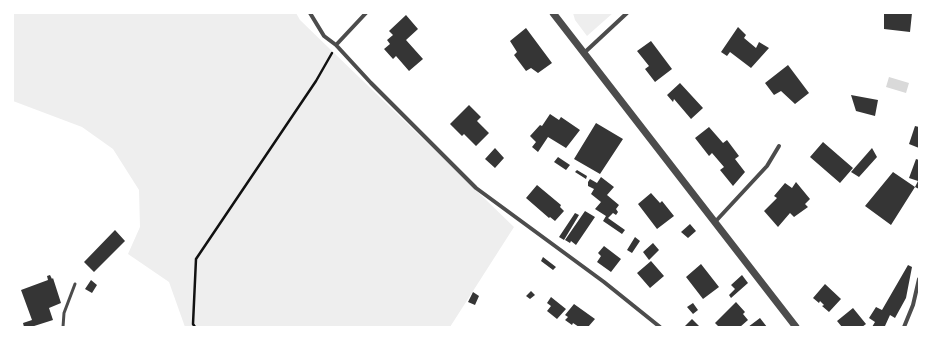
<!DOCTYPE html>
<style>
body{margin:0}
#map{position:relative;width:932px;height:340px;overflow:hidden;background:#fff;font-family:Rubik,sans-serif}
canvas{display:block}
.frame{position:absolute;inset:0;border:14px solid #fff;pointer-events:none}
</style>
<div id="map">
<canvas width="932" height="340"></canvas>
<div class="frame"></div>
</div>
<script>
const ctx = document.querySelector('canvas').getContext('2d');
ctx.lineJoin = 'round';
function paint(path, color) {
  ctx.fillStyle = color;
  ctx.fill(path, 'evenodd');
}
function trace(path, color, width, dash) {
  ctx.strokeStyle = color;
  ctx.lineWidth = width;
  ctx.lineCap = dash ? 'butt' : 'round';
  ctx.setLineDash(dash || []);
  ctx.stroke(path);
}
paint(new Path2D(`
 M13,13h283l4,7 214,207 -64,100h-265l-16,-45 -41,-28 12,-27 -1,-37 -26,-41 -31,-22 -69,-26z
 M573,13h40l-26,23 -12,-16z`), '#eee');
paint(new Path2D(`
 M889,77l20,6 -3,10 -20,-6z`), '#d9d9d9');
paint(new Path2D(`
 M884,13h28l-2,19 -26,-3z
 M406,15l12,14 -12,11 17,19 -14,12 -13,-15 -3,3 -9,-10 6,-5 -3,-4 6,-5 -4,-4z
 M738,27l8,8 -2,3 12,10 3,-6 10,6 -18,20 -21,-16 -3,4 -6,-4z
 M526,28l26,35 -14,10 -7,-5 -5,3 -12,-16 3,-3 -7,-11z
 M651,41l21,28 -17,13 -10,-13 4,-3 -12,-15z
 M788,65l21,28 -14,11 -14,-13 -7,4 -9,-12z
 M680,83l23,25 -12,11 -17,-20 -1,3 -6,-7z
 M851,95l27,5 -3,16 -19,-5z
 M469,105l12,12 -4,4 12,12 -13,13 -12,-12 -2,2 -12,-12z
 M550,114l9,6 2,-3 19,13 -14,18 -18,-11 -10,15 -6,-5 4,-5 -6,-6 10,-11 2,1z
 M596,123l27,16 -23,35 -26,-15z
 M915,126l4,1v21l-10,-4z
 M709,127l14,16 4,-3 12,16 -4,3 10,13 -12,14 -13,-16 4,-3 -12,-14 -3,3 -14,-18z
 M823,142l30,26 -13,15 -30,-26z
 M495,148l9,10 -9,10 -10,-9z
 M872,148l5,9 -18,20 -8,-5z
 M558,157l12,8 -4,5 -12,-8z
 M916,159l3,1v29l-4,-2 -24,38 -26,-19 28,-34 22,15 3,-6 -9,-3z
 M577,170l10,6 -1,3 -11,-7z
 M601,177l13,10 -7,8 12,10 -3,4 2,3 -2,3 -3,-2 -5,5 17,12 -3,4 -19,-13 3,-5 -11,-7 6,-7 -10,-8 3,-5 -6,-3v-4l2,-3 7,4z
 M796,182l14,17 -5,5 3,3 -14,10 -4,-4 -12,14 -14,-16 13,-13 -3,-2 11,-13 7,5z
 M537,185l24,20 -1,2 4,4 -9,10 -5,-4 -1,1 -23,-20z
 M651,193l9,10 2,-2 12,15 -17,13 -19,-25z
 M585,211l10,6 -19,28 -5,-4 -1,2 -5,-3z
 M575,213l4,2 -15,25 -5,-3z
 M690,224l6,7 -8,7 -7,-6z
 M115,230l10,11 -31,31 -10,-10z
 M635,237l5,4 -8,12 -5,-3z
 M653,243l6,7 -10,10 -6,-8z
 M604,246l17,13 -10,13 -14,-10 4,-6 -3,-3z
 M543,257l13,10 -3,3 -12,-9z
 M651,261l13,15 -14,12 -13,-15z
 M701,264l18,23 -16,12 -17,-22z
 M908,265l4,2 -6,31 -11,20 -5,-3 -5,11 2,1h-15l3,-5 -6,-4 7,-11 6,3z
 M50,275l2,4 1,-1 8,25 -12,5 4,12 -22,7h-7l-1,-4 9,-3 -11,-30 27,-10 -1,-4z
 M742,275l6,8 -17,15 -2,-3 6,-6 -4,-4z
 M91,280l6,5 -5,8 -7,-4z
 M825,284l16,15 -12,13 -7,-6 2,-1 -4,-4 -1,2 -6,-5z
 M531,291l4,4 -5,4 -4,-3z
 M473,292l6,4 -4,9 -7,-3z
 M551,297l15,12 -9,10 -10,-8 4,-5 -4,-3z
 M736,302l9,10 -2,2 5,6 -8,7h-21l-4,-4z
 M693,303l5,7 -5,4 -6,-7z
 M574,304l21,15 -7,8h-9l-6,-4 -1,2 -7,-5 3,-3 -3,-2z
 M853,308l13,16 -4,3h-20l-5,-6z
 M760,318l7,9h-19z
 M692,319l8,8h-16z`), '#353535');
trace(new Path2D(`
 M195,327l-2,-3 3,-65 120,-178 16,-28`), '#111', 2.5);
trace(new Path2D(`
 M63,327l1,-14 11,-29`), '#4c4c4c', 3);
trace(new Path2D(`
 M310,13l14,23 12,9
 M366,13l-30,32 35,38 105,105 128,94 56,45
 M584,53l43,-40
 M715,222l52,-56 12,-20
 M904,327l9,-22 6,-26`), '#4c4c4c', 4);
trace(new Path2D(`
 M553,13l243,314`), '#4c4c4c', 7);
</script>
